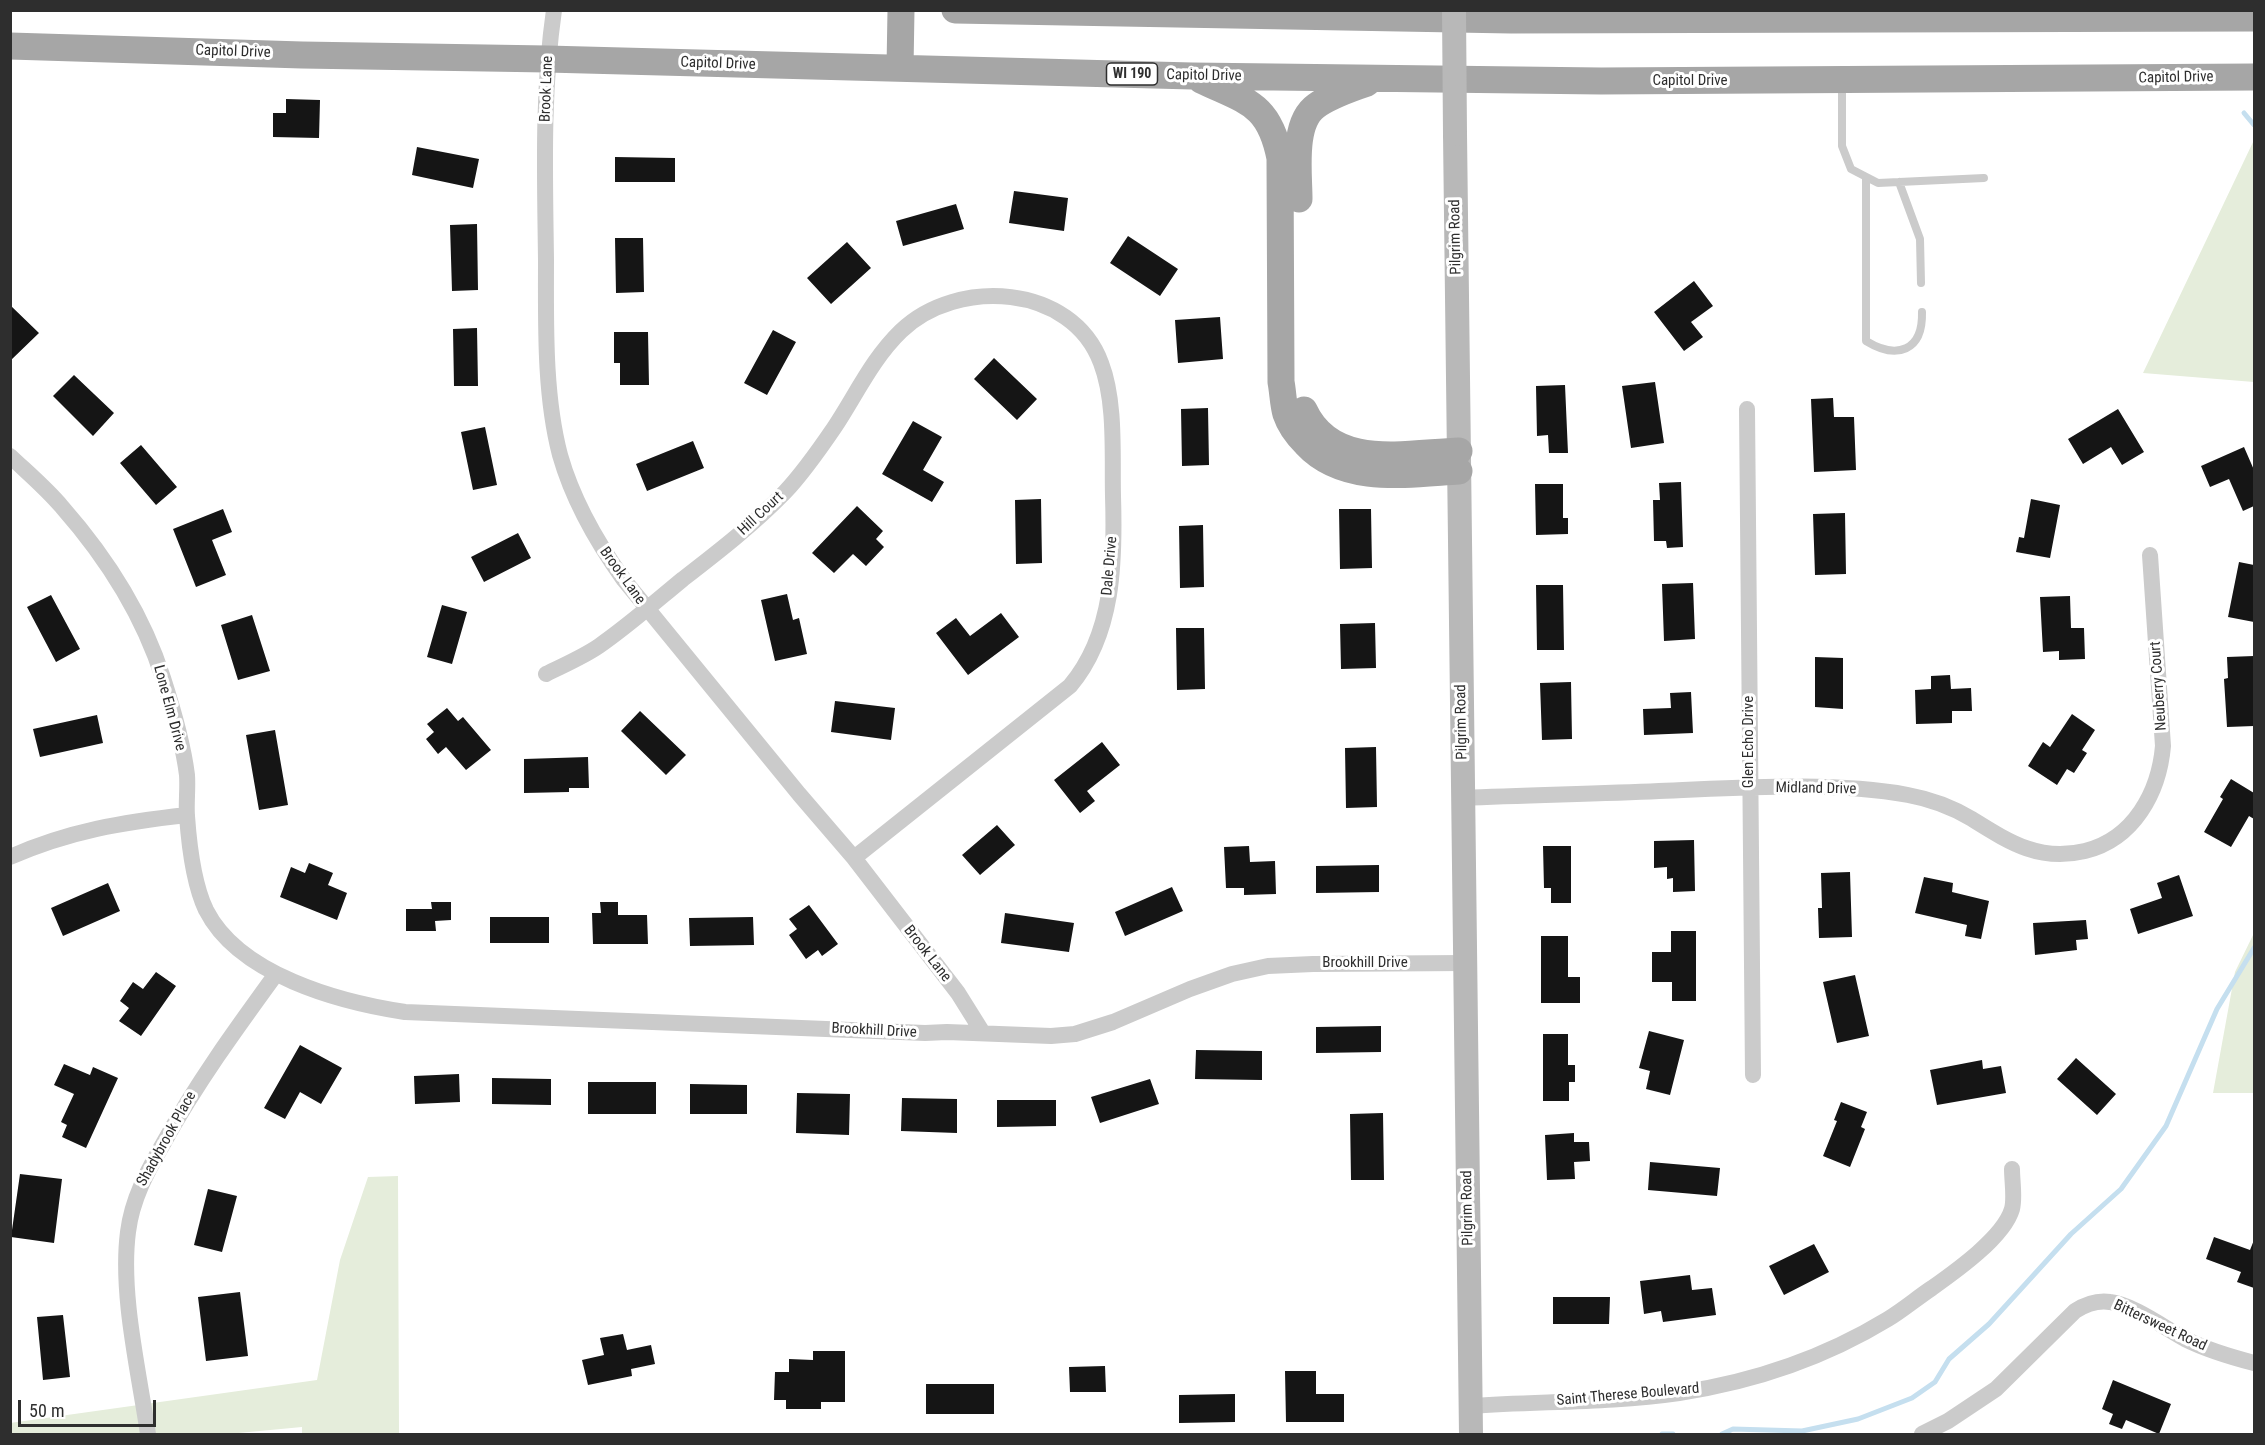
<!DOCTYPE html>
<style>
body{margin:0}
#map{position:relative;width:2265px;height:1445px;overflow:hidden;background:#fff;font-family:"Roboto Condensed",sans-serif}
canvas{display:block}
.frame{position:absolute;inset:0;border:12px solid #2e2e2e;pointer-events:none}
.scale{position:absolute;left:18px;top:1400px;width:138px;height:27px;box-sizing:border-box;border:3px solid #2e2e2e;border-top:0;padding-left:8px;font-size:18px;line-height:21px;white-space:nowrap;color:#2e2e2e;-webkit-text-stroke:4px #fff;paint-order:stroke}
</style>
<div id="map">
<canvas width="2265" height="1445"></canvas>
<div class="frame"></div>
<div class="scale">50 m</div>
</div>
<script>
const ctx = document.querySelector('canvas').getContext('2d');
ctx.lineJoin = 'round';
function paint(path, color) {
  ctx.fillStyle = color;
  ctx.fill(path, 'evenodd');
}
function trace(path, color, width, dash) {
  ctx.strokeStyle = color;
  ctx.lineWidth = width;
  ctx.lineCap = dash ? 'butt' : 'round';
  ctx.setLineDash(dash || []);
  ctx.stroke(path);
}
function label(font, color, halo, rows, align = 'center') {
  ctx.font = font + ' "Roboto Condensed",sans-serif';
  ctx.lineWidth = 6;
  ctx.setLineDash([]);
  ctx.textBaseline = 'middle';
  ctx.strokeStyle = halo;
  ctx.fillStyle = color;
  for (const [text, x, y, turn = 0] of rows) {
    ctx.save();
    ctx.translate(x, y);
    ctx.rotate((+turn || 0) * Math.PI / 180);
    ctx.textAlign = isNaN(turn) ? turn : align;
    if (halo) ctx.strokeText(text, 0, 0);
    ctx.fillText(text, 0, 0);
    ctx.restore();
  }
}
paint(new Path2D(`
 M2254,140v242l-111,-9z
 M2254,933v160h-41l22,-121z
 M398,1176l1,258h-97v-7l-74,7h-217l-1,-11 307,-43 23,-120 28,-83z`), '#e5eddb');
trace(new Path2D(`
 M2244,113l10,12
 M1662,1434h11
 M1722,1434l11,-5 69,2 56,-12 54,-21 23,-16 14,-23 40,-35 82,-90 50,-45 45,-63 51,-117 37,-61`), '#c5dfef', 5);
paint(new Path2D(`
 M286,99l34,1 -1,38 -46,-1v-24h13z
 M417,147l62,12 -6,29 -61,-13z
 M615,157l60,1v24h-60z
 M1014,191l54,7 -4,33 -55,-8z
 M956,204l8,25 -61,17 -7,-25z
 M477,224l1,66 -26,1 -2,-66z
 M1128,236l50,33 -18,27 -50,-33z
 M615,238h28l1,54 -28,1z
 M847,242l24,26 -40,36 -24,-26z
 M1694,281l19,25 -22,16 12,15 -19,14 -30,-39z
 M10,305l29,28 -29,28z
 M1220,317l3,42 -45,4 -3,-43z
 M477,328l1,58h-24l-1,-57z
 M773,330l23,12 -29,53 -23,-12z
 M614,332h34l1,53h-29v-22h-6z
 M994,358l43,41 -20,21 -43,-41z
 M74,375l40,38 -21,23 -40,-40z
 M1655,382l9,61 -33,5 -9,-62z
 M1565,385l3,68h-19l-1,-18 -11,1 -1,-50z
 M1833,398l1,19h20l2,53 -42,2 -3,-73z
 M1208,408l1,57 -27,1 -1,-57z
 M2118,409l26,43 -22,13 -11,-18 -28,17 -15,-25z
 M913,421l29,16 -19,33 21,12 -12,20 -50,-28z
 M485,427l12,58 -24,5 -12,-58z
 M693,441l11,27 -57,23 -11,-27z
 M141,445l36,42 -21,18 -36,-42z
 M2244,447l10,23v36l-11,5 -14,-32 -19,8 -9,-21z
 M1681,482l2,65 -16,1 -1,-7h-12l-1,-41h7l-1,-17z
 M1535,484h28v34h5v16l-32,1z
 M1041,499l1,64 -26,1 -1,-64z
 M2031,499l29,6 -10,53 -34,-6 3,-15 5,1z
 M857,506l26,25 -7,8 8,8 -18,19 -13,-12 -19,19 -22,-20z
 M223,509l9,23 -20,8 14,35 -30,12 -23,-58z
 M1339,509h32l1,59 -32,1z
 M1845,513l1,61 -31,1 -2,-61z
 M1203,525l1,62 -24,1 -1,-62z
 M518,533l13,25 -47,24 -13,-25z
 M2239,562l15,3v57l-26,-5z
 M1693,583l2,56 -31,2 -2,-57z
 M1536,585h27l1,65h-27z
 M787,594l6,26 6,-2 8,36 -32,7 -14,-61z
 M51,595l29,54 -24,13 -29,-55z
 M2070,596l1,32h13l1,31 -26,1v-9l-16,1 -3,-55z
 M442,605l25,7 -15,52 -25,-7z
 M1001,613l18,24 -51,38 -32,-42 20,-15 14,18z
 M252,615l18,56 -32,9 -17,-55z
 M1375,623l1,45 -35,1 -1,-45z
 M1176,628h28l1,61 -28,1z
 M2254,656v70l-27,1 -3,-48 4,-1 -1,-21z
 M1815,657l28,1v51l-28,-2z
 M1950,675l1,14 20,-1 1,23h-20v12l-36,1 -1,-34 16,-1v-13z
 M1571,682l1,57 -30,1 -2,-57z
 M1691,692l2,41 -49,2 -1,-26 28,-1 -1,-15z
 M835,701l60,7 -4,32 -60,-8z
 M447,708l11,13 5,-4 28,33 -25,20 -20,-23 -8,7 -12,-15 8,-7 -7,-8z
 M640,711l46,44 -20,20 -45,-44z
 M2072,714l23,16 -13,20 5,3 -13,20 -7,-4 -10,16 -29,-19 15,-24 7,5z
 M97,715l6,28 -63,14 -7,-28z
 M275,730l13,75 -29,5 -13,-75z
 M1102,742l18,23 -33,26 8,10 -15,12 -26,-33z
 M1376,747l1,60 -31,1 -1,-60z
 M588,757l1,31h-20v4l-45,1v-34z
 M2231,779l23,14v26l-5,-3 -18,31 -27,-15 19,-33 -3,-2z
 M997,825l18,20 -35,30 -18,-20z
 M1694,840l1,51 -22,1v-14l-6,1v-12l-13,1v-27z
 M1249,846l1,16 25,-1 1,33 -32,1v-7h-18l-2,-41z
 M1543,846h28v57h-20v-15h-7z
 M309,863l24,10 -5,12 19,8 -10,27 -57,-23 11,-30 14,6z
 M1379,865v27l-63,1v-27z
 M1850,872l2,65 -33,1 -1,-30h4l-1,-35z
 M2179,875l14,41 -55,18 -8,-25 32,-11 -5,-15z
 M1924,877l29,6 -1,9 37,9 -8,38 -16,-3 2,-11 -52,-12z
 M108,883l12,28 -57,25 -12,-28z
 M1172,887l11,24 -58,25 -10,-24z
 M431,902h20v18l-16,1 1,10h-30v-22h26z
 M600,902h18v13h29l1,29h-55l-1,-31h9z
 M809,905l29,39 -16,12 -4,-6 -12,9 -17,-24 8,-6 -8,-10z
 M1005,913l69,10 -5,29 -68,-9z
 M490,917h59v26h-59z
 M753,917l1,28 -64,1 -1,-28z
 M2086,920l2,19 -12,1 1,10 -42,5 -2,-32z
 M1671,931h25v70h-24v-19h-20v-30h19z
 M1541,936h27v41h12v26h-39z
 M156,972l20,14 -35,50 -22,-15 10,-13 -9,-7 13,-19 10,7z
 M1855,975l14,61 -32,7 -14,-61z
 M1381,1026v26l-65,1v-26z
 M1649,1031l35,9 -14,55 -24,-6 4,-18 -11,-3z
 M1543,1034h25v31h7v17h-6v19h-26z
 M300,1045l42,23 -21,36 -21,-12 -15,27 -21,-11z
 M1196,1050l66,1v29l-67,-1z
 M2076,1058l40,36 -19,21 -40,-36z
 M1982,1060l1,9 18,-3 5,27 -69,12 -7,-35z
 M64,1064l26,11 3,-8 25,11 -32,70 -24,-11 5,-12 -6,-3 13,-28 -20,-9z
 M459,1074l1,28 -45,2 -1,-28z
 M492,1078l59,1v26l-59,-1z
 M1150,1079l9,25 -59,19 -9,-26z
 M588,1082h68v32h-68z
 M690,1084l57,1v29h-57z
 M797,1093l53,1 -1,41 -53,-2z
 M902,1098l55,1v34l-56,-2z
 M997,1100h59v26l-59,1z
 M1841,1102l26,10 -6,15 4,2 -15,38 -27,-11 14,-35 -3,-1z
 M1383,1113l1,67h-33l-1,-66z
 M1574,1133v9h15l1,19 -16,1 1,17 -28,1 -2,-45z
 M1650,1162l70,6 -3,28 -69,-6z
 M20,1174l42,5 -8,64 -43,-6z
 M208,1189l29,7 -15,56 -28,-7z
 M2214,1237l36,13 4,-10v48l-17,-6 4,-10 -35,-13z
 M1814,1244l15,28 -45,23 -15,-29z
 M1690,1275l2,15 20,-2 4,27 -53,7 -2,-11 -17,3 -4,-33z
 M240,1292l8,64 -42,5 -8,-64z
 M1553,1297h57l-1,27h-56z
 M63,1315l7,62 -27,3 -6,-63z
 M623,1334l4,16 24,-5 4,19 -24,5 1,7 -44,9 -6,-25 22,-5 -4,-17z
 M813,1351h32v51h-24v7h-35v-9h-12l1,-28h14v-13l24,1z
 M1105,1366l1,26h-36l-1,-25z
 M1285,1371h31v23h28v28h-58z
 M2113,1380l58,24 -12,30 -33,-14 -4,9 -13,-5 4,-10 -11,-5z
 M926,1384h68v30h-68z
 M1235,1394v28l-56,1v-28z`), '#151515');
trace(new Path2D(`
 M1842,84v62l9,23 27,14 106,-5
 M1866,177v164c31,19 57,10 56,-29
 M1899,182l21,57 1,44`), '#cbcbcb', 8);
trace(new Path2D(`
 M554,10c-12,83 -9,167 -8,250 0,63 -2,134 14,195 13,46 36,86 64,125l175,214 55,64 104,135 25,40
 M1747,409l6,666
 M10,456c18,17 37,33 52,51 44,50 81,108 101,171 10,31 20,65 24,97 1,14 -1,28 0,41 2,28 7,69 19,94 33,65 133,92 199,102l520,21 22,-1 104,4 24,-2 38,-12 77,-33 42,-15 36,-8 45,-2 152,-1
 M546,674c18,-9 37,-17 53,-28 29,-20 56,-44 84,-67 35,-27 71,-55 102,-87 18,-19 34,-42 49,-64 22,-33 38,-69 67,-97 56,-54 171,-47 200,32 15,39 11,92 12,133 2,65 1,138 -43,190l-216,172
 M1463,798c65,-3 131,-4 196,-7 79,-3 171,-10 249,4 22,4 44,12 64,24 37,23 67,43 113,32 49,-12 74,-59 78,-105l-13,-191
 M10,857c59,-26 113,-35 177,-42
 M1471,1406c69,-5 139,-3 208,-13 73,-11 145,-35 209,-74 15,-9 29,-21 44,-31 24,-17 72,-51 80,-79 3,-11 0,-28 0,-40
 M148,1434c-9,-62 -28,-140 -20,-202 4,-33 19,-60 35,-88 33,-60 73,-115 113,-170
 M1922,1434l26,-13 48,-32 79,-78c11,-7 22,-11 35,-9 24,3 53,25 75,37 22,11 46,18 69,24`), '#cbcbcb', 16);
trace(new Path2D(`
 M1455,134l16,1300`), '#b8b8b8', 24);
trace(new Path2D(`
 M955,10l556,10 743,-2
 M10,46l292,9 245,4 645,17 409,5 653,-4
 M900,68l1,-58
 M1201,80c46,22 68,23 79,78l1,224c2,10 2,22 5,32 4,12 12,22 20,30 38,41 103,30 153,27
 M1299,199c0,-26 -7,-76 17,-93 15,-11 35,-17 51,-23
 M1304,410c28,61 101,43 155,41`), '#a6a6a6', 27);
trace(new Path2D(`
 M1454,10l1,124`), '#b8b8b8', 24);
for (const [x, y, w] of [
 [1132,74,51]
]) {
  const box = new Path2D();
  box.roundRect(x - w / 2, y - 11, w, 22, 4.5);
  ctx.fillStyle = '#fff';
  ctx.fill(box);
  trace(box, '#2e2e2e', 1.5);
}
label('bold 14px', '#2e2e2e', null, [
 ["WI 190",1132,74]
]);
label('15px', '#2e2e2e', '#fff', [
 ["Capitol Drive",233,52,2],
 ["Capitol Drive",718,64,2],
 ["Capitol Drive",1204,76,1],
 ["Capitol Drive",2176,78,-1],
 ["Capitol Drive",1690,81],
 ["Brook Lane",547,89,-88],
 ["Pilgrim Road",1456,237,-91],
 ["Hill Court",761,514,-43],
 ["Dale Drive",1110,566,-85],
 ["Brook Lane",622,576,54],
 ["Neuberry Court",2159,686,-94],
 ["Lone Elm Drive",169,708,75],
 ["Pilgrim Road",1462,722,-91],
 ["Glen Echo Drive",1749,742,-90],
 ["Midland Drive",1816,789,1],
 ["Brook Lane",927,954,52],
 ["Brookhill Drive",1365,963],
 ["Brookhill Drive",874,1031,3],
 ["Shadybrook Place",167,1139,-61],
 ["Pilgrim Road",1468,1208,-91],
 ["Bittersweet Road",2160,1326,25],
 ["Saint Therese Boulevard",1628,1395,-5]
]);
</script>
